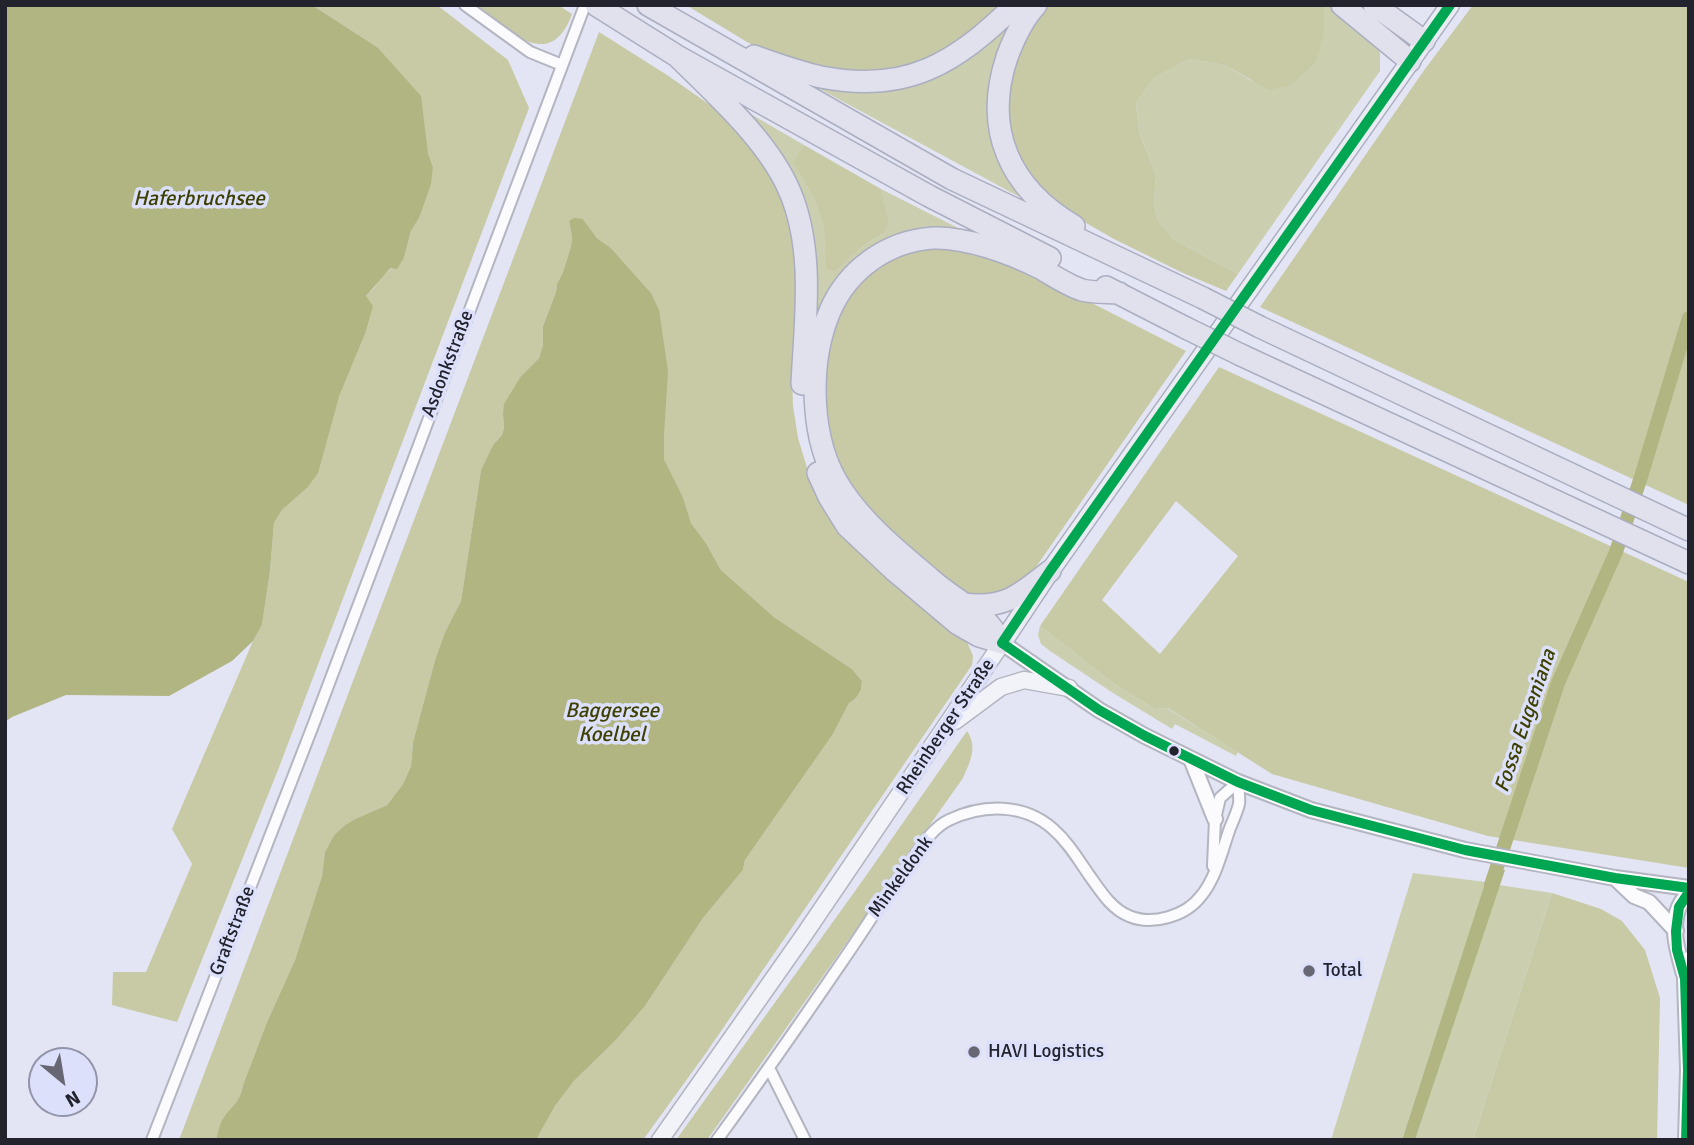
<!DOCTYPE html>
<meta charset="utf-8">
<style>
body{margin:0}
#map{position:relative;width:1694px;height:1145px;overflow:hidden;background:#e3e5f4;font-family:Signika,sans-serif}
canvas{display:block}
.frame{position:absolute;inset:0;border:7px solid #22232d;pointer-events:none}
.north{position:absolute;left:28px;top:1047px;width:70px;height:70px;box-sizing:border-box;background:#dce0fb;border:2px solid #9294a9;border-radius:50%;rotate:150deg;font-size:19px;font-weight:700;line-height:28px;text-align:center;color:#22232d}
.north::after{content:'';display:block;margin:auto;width:24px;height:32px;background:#666773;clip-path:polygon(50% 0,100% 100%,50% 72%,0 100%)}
</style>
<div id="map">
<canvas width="1694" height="1145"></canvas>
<div class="frame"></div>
<div class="north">N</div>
</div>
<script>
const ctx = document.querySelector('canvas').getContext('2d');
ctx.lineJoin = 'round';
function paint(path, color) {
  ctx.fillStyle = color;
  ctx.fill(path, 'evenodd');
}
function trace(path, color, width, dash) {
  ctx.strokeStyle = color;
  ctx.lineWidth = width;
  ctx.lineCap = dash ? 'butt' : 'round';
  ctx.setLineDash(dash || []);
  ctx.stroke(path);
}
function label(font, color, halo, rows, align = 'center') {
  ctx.font = font + ' Signika,sans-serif';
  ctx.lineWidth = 7;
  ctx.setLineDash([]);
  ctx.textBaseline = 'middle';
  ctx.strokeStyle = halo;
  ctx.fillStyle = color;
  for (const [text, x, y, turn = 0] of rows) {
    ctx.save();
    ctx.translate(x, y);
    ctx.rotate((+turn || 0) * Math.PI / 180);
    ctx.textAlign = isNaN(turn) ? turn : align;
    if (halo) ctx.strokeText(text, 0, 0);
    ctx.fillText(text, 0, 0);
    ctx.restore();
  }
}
paint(new Path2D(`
 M1324,5h5l46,39 5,9v18l-142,203 -65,-35 -16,-20 -3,-18 2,-25 -17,-44 -3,-29 18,-25 35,-19 36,6 27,16 72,-50z
 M1017,15l-20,54 32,133 -213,-115 1,-1 37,4z
 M742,109l62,36 -10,18c25,38 33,60 33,106l8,3 29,-27 20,-12 4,-10 -7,-34 85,43 -72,10 -77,89z
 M1040,626l77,60 38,23 12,-1 71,44 -2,4 -61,-32 -3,5 -59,-36 -63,-42 -9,-7 -3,-9z
 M1413,873l73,9 -84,258h-71z
 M1499,885l53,8 -79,247h-58z`), '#cbcfaf');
paint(new Path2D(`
 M312,5h125l71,55 21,48 -251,662 -101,252 -65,-17 1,-33h33l46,-108 -20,-35 81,-188 9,-16 8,-54 4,-48 8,-13 25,-22 32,-91 26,-63 1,-38 8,-8 6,-10 24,-20 7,-27 8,-13 14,-51 -5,-14 -51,-106z
 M476,5h82l14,9c-22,61 -66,14 -96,-9z
 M686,5h317l-27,25 -53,32 -37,8 -43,3 -68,-16 -28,-15z
 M1050,5h274v26l-8,31 -25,23 -22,5 -44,-25 -36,-6 -35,19 -18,25 3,29 17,44 -2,25 3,18 16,20 65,35 -12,17 -43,-18 -69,-34 -47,-27 -29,-24 -14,-18 -15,-39v-45l3,-18 19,-42z
 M1473,5h216v500l-429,-198 165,-238z
 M599,32l68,43 46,32 28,29 19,22 17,28 12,29 9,58 -6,98 1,35 5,32 10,33 16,33 63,72 80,66 6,14 -1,9 -266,388 -63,87h-107l19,-34 19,-25 41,-40 30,-35 58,-88 40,-48 2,-10 88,-126 16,-31 7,-5 5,-8 1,-9 -10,-12 -78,-52 -53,-47 -15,-27 -15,-20 -8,-26 -19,-38v-24l-13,-142 -40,-45 -14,-10 -14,-19 -14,2 3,16 -1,9 -8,26 -6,12 -1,8 -13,34v19l-4,13 -18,18 -18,38 1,14 -2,7 -9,10 -12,25 -20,131 -16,31 -10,28 -22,82 -2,24 -8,18 -16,21 -32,14 -10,6 -11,10 -9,17 -3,24 -27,84 -28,62 -24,63c-4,21 -13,20 -22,37 -2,5 -4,12 -5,18h-37z
 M804,145l77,44 8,34 -5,10 -20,12 -29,27 -9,-3c1,-46 -7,-68 -33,-106z
 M939,248l46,6 44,17 157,80 -150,216 -19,21 -40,11 -11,-2 -90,-76 -25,-34 -12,-27 -9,-26 -6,-40 6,-54 14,-37 13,-17 18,-16 21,-13 20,-7z
 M1219,367l470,215v286l-201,-32 -216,-62 -104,-66 -13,1 -38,-23 -77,-60zM1176,501l62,55 -78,98 -58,-54z
 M967,731c11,16 3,31 -4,47l-256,362h-31l187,-260z
 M1552,893l49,16 21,12 23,29 15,48 -3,142h-184z`), '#c7caa5');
paint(new Path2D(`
 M5,5h307l65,42 44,49 7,57 5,14 -2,17 -12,34 -8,13 -7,27 -7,11 -6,-1c-10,9 -16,19 -25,28l7,10 -8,28 -26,63 -21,76 -11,15 -25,22 -8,13 -4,48 -8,54 -9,16 -21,20 -63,35 -103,-1 -54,22 -7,5z
 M574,218l9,1 14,19 14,10 40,45 8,17 9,61 -4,64v24l19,38 8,26 15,20 15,27 53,47 78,52 10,12 -1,9 -5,8 -7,5 -16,31 -88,126 -2,10 -40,48 -58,88 -30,35 -41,40 -19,25 -19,34h-320c1,-6 3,-13 5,-18 9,-17 18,-16 22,-37l24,-63 28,-62 27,-84 3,-24 9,-17 11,-10 10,-6 32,-14 16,-21 8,-18 2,-24 22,-82 10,-28 16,-31 20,-131 12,-25 9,-10 2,-7 -1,-14 1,-10 17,-28 18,-18 4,-13v-19l13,-34 1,-8 6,-12 8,-26 1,-9 -3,-16z
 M1490,868l15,2 -90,270h-13z`), '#b1b582');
trace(new Path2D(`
 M1491,885l67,-202 58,-131 24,-72 49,-162`), '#b1b582', 14);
const minor = new Path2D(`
 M465,5l65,47 32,13
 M1213,866l2,-47 5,-21 18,-16
 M769,1068l36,72
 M152,1140l162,-417 271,-718
 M717,1140c43,-59 84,-118 125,-178 23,-33 44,-68 68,-100 11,-15 22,-34 39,-42 34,-16 75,-17 104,9 15,13 25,30 36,46 11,15 22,34 40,41 23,10 57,0 72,-20 15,-18 21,-45 29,-68 3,-7 7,-16 9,-24 1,-7 -1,-15 -1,-22`);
const tertiary = new Path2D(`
 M1002,643l97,67 46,26 93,46 73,28 154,40 150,28 74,10
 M1191,759l24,60
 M1615,878l19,18 15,6 27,29
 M1684,974c-6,-21 -14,-46 -5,-67 2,-5 7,-11 10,-15
 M1686,1140l2,-70 -3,-91 4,-20`);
const secondary = new Path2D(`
 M955,721l46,-34 23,-7 45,8
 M660,1140l144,-205 198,-292`);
const primary = new Path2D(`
 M1002,643l48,-72 400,-566`);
const motorway = new Path2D(`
 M596,5l81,51 252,140 121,62
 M648,5l304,174 251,119
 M1036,5c-14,15 -22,33 -29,52 -24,72 2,131 67,169
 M1342,5l68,56
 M1374,5l50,36
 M677,56c38,38 92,85 113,136 25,59 15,129 12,192
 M754,56c22,8 45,16 67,21 86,17 135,-14 194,-72
 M1106,287l80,41
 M1260,327l429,203
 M1241,355l448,208
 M818,473l11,24 18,29 48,45 63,53 21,12 23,7
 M964,604c42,5 55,-9 86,-33
 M1002,643c-5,-7 -9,-15 -15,-21 -17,-16 -38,-27 -55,-42 -32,-27 -67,-55 -90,-90 -33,-48 -34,-127 -12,-179 18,-42 58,-70 103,-73 34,-1 77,15 107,30 12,7 29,18 42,22 11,3 26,2 37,3`);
trace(minor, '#b3b5c0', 14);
trace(tertiary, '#b3b5c0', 18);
trace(secondary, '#b3b5c0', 19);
trace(primary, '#abaec0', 21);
trace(motorway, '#abaec0', 24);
trace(minor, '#fbfbfd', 10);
trace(tertiary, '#fbfbfd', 14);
trace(secondary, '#f2f3f8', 16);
trace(primary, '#eaecf4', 18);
trace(motorway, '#e0e1ed', 21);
const motorwayBridge = new Path2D(`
 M1203,298l57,29
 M1186,328l55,27`);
trace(motorwayBridge, '#abaec0', 24, []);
trace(motorwayBridge, '#e0e1ed', 21);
trace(new Path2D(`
 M1002,643l48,-72 400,-566
 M1002,643l97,67 46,26 93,46 73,28 154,40 150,28 74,10
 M1686,1140l2,-70 -3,-91 -8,-29 -1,-19 3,-24 10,-15`), '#00a651', 10);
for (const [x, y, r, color] of [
 [1174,751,6,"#22232d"],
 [1309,971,7,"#666773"],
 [974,1052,7,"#666773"]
]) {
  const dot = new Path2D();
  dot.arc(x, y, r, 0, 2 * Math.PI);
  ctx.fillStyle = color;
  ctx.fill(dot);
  trace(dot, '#dce0fb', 2.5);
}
label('19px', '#22232d', '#dce0fb', [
 ["Asdonkstraße",448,364,-69],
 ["Rheinberger Straße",946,727,-56],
 ["Minkeldonk",901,877,-54],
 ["Graftstraße",233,931,-69]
]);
label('19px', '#22232d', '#dce0fb', [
 ["Total",1323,971],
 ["HAVI Logistics",988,1052]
], 'left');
label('italic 21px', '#3e4000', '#dce0fb', [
 ["Haferbruchsee",199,199],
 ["Baggersee",612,711],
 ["Koelbel",612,735],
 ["Fossa Eugeniana",1526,721,-71]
]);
</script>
